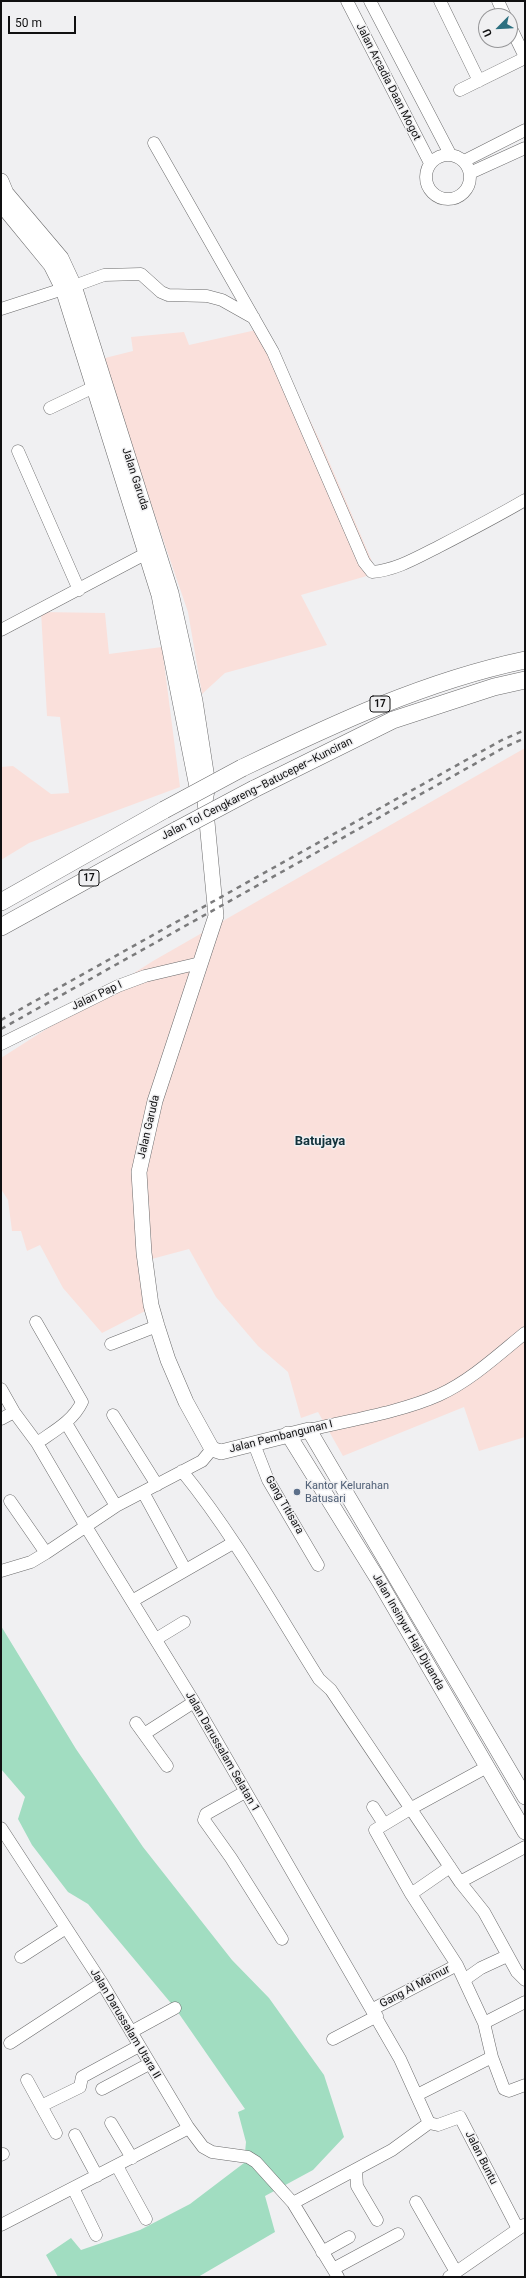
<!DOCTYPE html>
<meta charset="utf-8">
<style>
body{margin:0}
#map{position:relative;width:526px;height:2278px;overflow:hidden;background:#f0f0f2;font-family:Roboto,sans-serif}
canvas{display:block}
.frame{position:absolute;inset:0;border:2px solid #101011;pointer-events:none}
.north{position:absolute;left:478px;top:8px;width:40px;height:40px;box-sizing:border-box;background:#f0f0f2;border:1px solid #969698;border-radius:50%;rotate:246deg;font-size:11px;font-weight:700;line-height:16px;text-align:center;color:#101011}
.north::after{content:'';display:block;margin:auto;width:14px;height:18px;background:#2d7081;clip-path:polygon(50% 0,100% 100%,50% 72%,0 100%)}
.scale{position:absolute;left:8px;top:16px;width:68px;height:18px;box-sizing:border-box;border:2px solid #101011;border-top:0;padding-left:5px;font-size:12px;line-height:14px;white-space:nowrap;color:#101011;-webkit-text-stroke:3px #f0f0f2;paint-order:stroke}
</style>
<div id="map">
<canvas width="526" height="2278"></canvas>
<div class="frame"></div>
<div class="north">U</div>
<div class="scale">50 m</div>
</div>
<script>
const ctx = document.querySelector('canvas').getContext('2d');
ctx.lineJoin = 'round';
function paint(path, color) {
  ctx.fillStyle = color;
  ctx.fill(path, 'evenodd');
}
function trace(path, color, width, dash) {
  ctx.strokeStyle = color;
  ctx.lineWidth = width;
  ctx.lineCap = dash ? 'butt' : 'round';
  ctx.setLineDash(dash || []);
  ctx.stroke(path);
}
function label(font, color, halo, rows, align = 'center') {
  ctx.font = font + ' Roboto,sans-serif';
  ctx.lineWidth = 3;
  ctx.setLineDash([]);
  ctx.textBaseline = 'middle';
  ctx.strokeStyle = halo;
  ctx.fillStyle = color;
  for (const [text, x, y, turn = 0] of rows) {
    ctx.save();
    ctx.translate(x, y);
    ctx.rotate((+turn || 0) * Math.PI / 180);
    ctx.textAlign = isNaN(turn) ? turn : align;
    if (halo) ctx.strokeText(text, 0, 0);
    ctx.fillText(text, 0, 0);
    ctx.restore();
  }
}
paint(new Path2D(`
 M265,328l56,115 56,130 -76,22 26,50 -102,28 -23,21 -14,-82 -59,-172 -24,-82 28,-7 -2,-14 53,-5 5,13z
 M41,612l64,1 4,41 53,-7 18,140 -151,56 -28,17v-93l12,-1 38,28 18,-1 -9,-76 -13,-1z
 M525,748v689l-46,14 -15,-44 -121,49 -25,-44 -17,6 -13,-46 -30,-26 -42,-49 -27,-48 -41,11 3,48 -49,25 -39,-45 -23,-43 -13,6 -6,-20h-9l-4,-31 -7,-11v-131l152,-97z`), '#fae0db');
paint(new Path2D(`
 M1,1626l75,123 67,98 89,113 37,38 55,77 20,62 -31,33 -48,26 10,36 -77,45h-140l-12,-22 25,-17 10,12 59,-20 50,-26 54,-41 2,-21 -8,-30 7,-3 -70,-101 -87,-104 -20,-12 -36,-47 -14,-26 7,-22 -24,-28z`), '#a1ddc1');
const minor = new Path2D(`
 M347,1l83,162
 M370,1l80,153
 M440,1l39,80
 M498,1l7,15
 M510,26l15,31
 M460,90l65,-32
 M154,143l119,209 91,210 8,10c24,-2 44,-14 66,-25 29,-15 58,-30 87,-47
 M426 177a22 22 0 1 1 44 0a22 22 0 1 1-44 0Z
 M464,161l61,-31
 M470,173l55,-25
 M74,286l30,-11 37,-1 20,18 7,3 39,1 15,4 32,18
 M1,309l62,-20
 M50,408l44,-21
 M18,451l61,139
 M1,630l146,-77
 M1,1044l117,-58 27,-10 55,-13
 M36,1322l46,80c-9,19 -28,29 -45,41
 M111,1344l46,-18
 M1,1389l13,23 23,31 48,82 109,177 206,357 29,64
 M113,1415l44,70
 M1,1419l13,-7
 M66,1423l50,83
 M309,1430c41,-10 92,-18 130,-35 31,-14 59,-40 86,-62
 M254,1444l14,36 50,85
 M182,1471c52,64 93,138 137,208l12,11 129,192 24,30 33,60 8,8
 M143,1492l42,77
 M10,1501l36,52
 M1,1571l30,-9 15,-9 70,-47 86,-45 10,-12
 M132,1601l101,-58
 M156,1639l28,-17
 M136,1723l31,43
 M144,1734l50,-32
 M245,1792l-39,22 -2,6 27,38 51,81
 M373,1807l11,17
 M1,1828l101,155 86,144 15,20 9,5 36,5 8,5 37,41 45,74
 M460,1882l65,-35
 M411,1894l39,-27
 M507,1956l-26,12 -17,12 20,43 8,34 12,32 5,2 16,-6
 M21,1957l45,-29
 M464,1980l-7,-15 -46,-71 -36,-64 35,-21 77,-42
 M373,2009l84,-44
 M484,2023l41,-21
 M131,2032l44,-24
 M333,2039l44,-23
 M10,2043l92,-60
 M27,2080l29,53
 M102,2089l47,-25
 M417,2095l75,-38
 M41,2106l39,-19 2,-10 57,-31
 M111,2123l21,35
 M429,2123l9,2 22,-8 58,112
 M75,2135l22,41
 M1,2155l2,-1
 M117,2166l29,53
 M356,2170l1,16 20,34
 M73,2188l23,47
 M416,2202l40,70
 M293,2203l99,-53 37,-27
 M1,2225l182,-94 5,-4
 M322,2252l27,-15
 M333,2269l65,-35
 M449,2277l75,-52`);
const major = new Path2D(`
 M1,181l5,12 55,65 13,28 97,307 24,108 13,84 -3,16 11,115 -61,185 -16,71 5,81 7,52 6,21 11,34 18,42 26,47 9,3 88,-22 216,367
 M1,204l50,61 12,24 96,306 38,192 8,13
 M288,1434l91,147 146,251`);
const highway = new Path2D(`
 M242,768c92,-44 183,-87 283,-108
 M254,789l139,-69 101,-33 31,-7
 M1,902l163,-92
 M1,927l176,-97`);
trace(minor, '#6a6a6b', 13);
trace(major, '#6a6a6b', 16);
trace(highway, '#6a6a6b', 18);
trace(minor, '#fff', 12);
trace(major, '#fff', 15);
trace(highway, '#fff', 17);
trace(new Path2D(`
 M1,1020l501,-280 23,-10
 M1,1029l504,-282 20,-9`), '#7b7b7c', 2.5, [5, 5]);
const highwayBridge = new Path2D(`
 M164,810l78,-42
 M177,830l77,-41`);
trace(highwayBridge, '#6a6a6b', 18, []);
trace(highwayBridge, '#fff', 17);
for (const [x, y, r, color] of [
 [297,1492,4,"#5c6f8a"]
]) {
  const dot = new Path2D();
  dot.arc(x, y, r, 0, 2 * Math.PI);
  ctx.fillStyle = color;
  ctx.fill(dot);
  trace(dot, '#f0f0f2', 1.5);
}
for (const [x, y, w] of [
 [380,704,20],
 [89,878,20]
]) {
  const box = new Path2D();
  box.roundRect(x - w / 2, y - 8, w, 16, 3);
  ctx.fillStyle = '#f0f0f2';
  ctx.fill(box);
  trace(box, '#101011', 1);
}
label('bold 10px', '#101011', null, [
 ["17",380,704],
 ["17",89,878]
]);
label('11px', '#101011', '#f0f0f2', [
 ["Jalan Arcadia Daan Mogot",388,82,63],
 ["Jalan Garuda",135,479,72],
 ["Jalan Tol Cengkareng–Batuceper–Kunciran",257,789,-27],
 ["Jalan Pap I",97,996,-25],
 ["Jalan Garuda",149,1127,-77],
 ["Jalan Pembangunan I",281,1437,-14],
 ["Gang Titisara",284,1505,60],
 ["Jalan Insinyur Haji Djuanda",408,1632,60],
 ["Jalan Darussalam Selatan 1",222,1752,60],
 ["Gang Al Ma'mur",415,1987,-28],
 ["Jalan Darussalam Utara II",125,2024,59],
 ["Jalan Buntu",481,2158,63]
]);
label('11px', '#4e5e75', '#f0f0f2', [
 ["Kantor Kelurahan",305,1486],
 ["Batusari",305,1499]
], 'left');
label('bold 13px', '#13323b', '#f0f0f2', [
 ["Batujaya",320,1142]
]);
</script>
